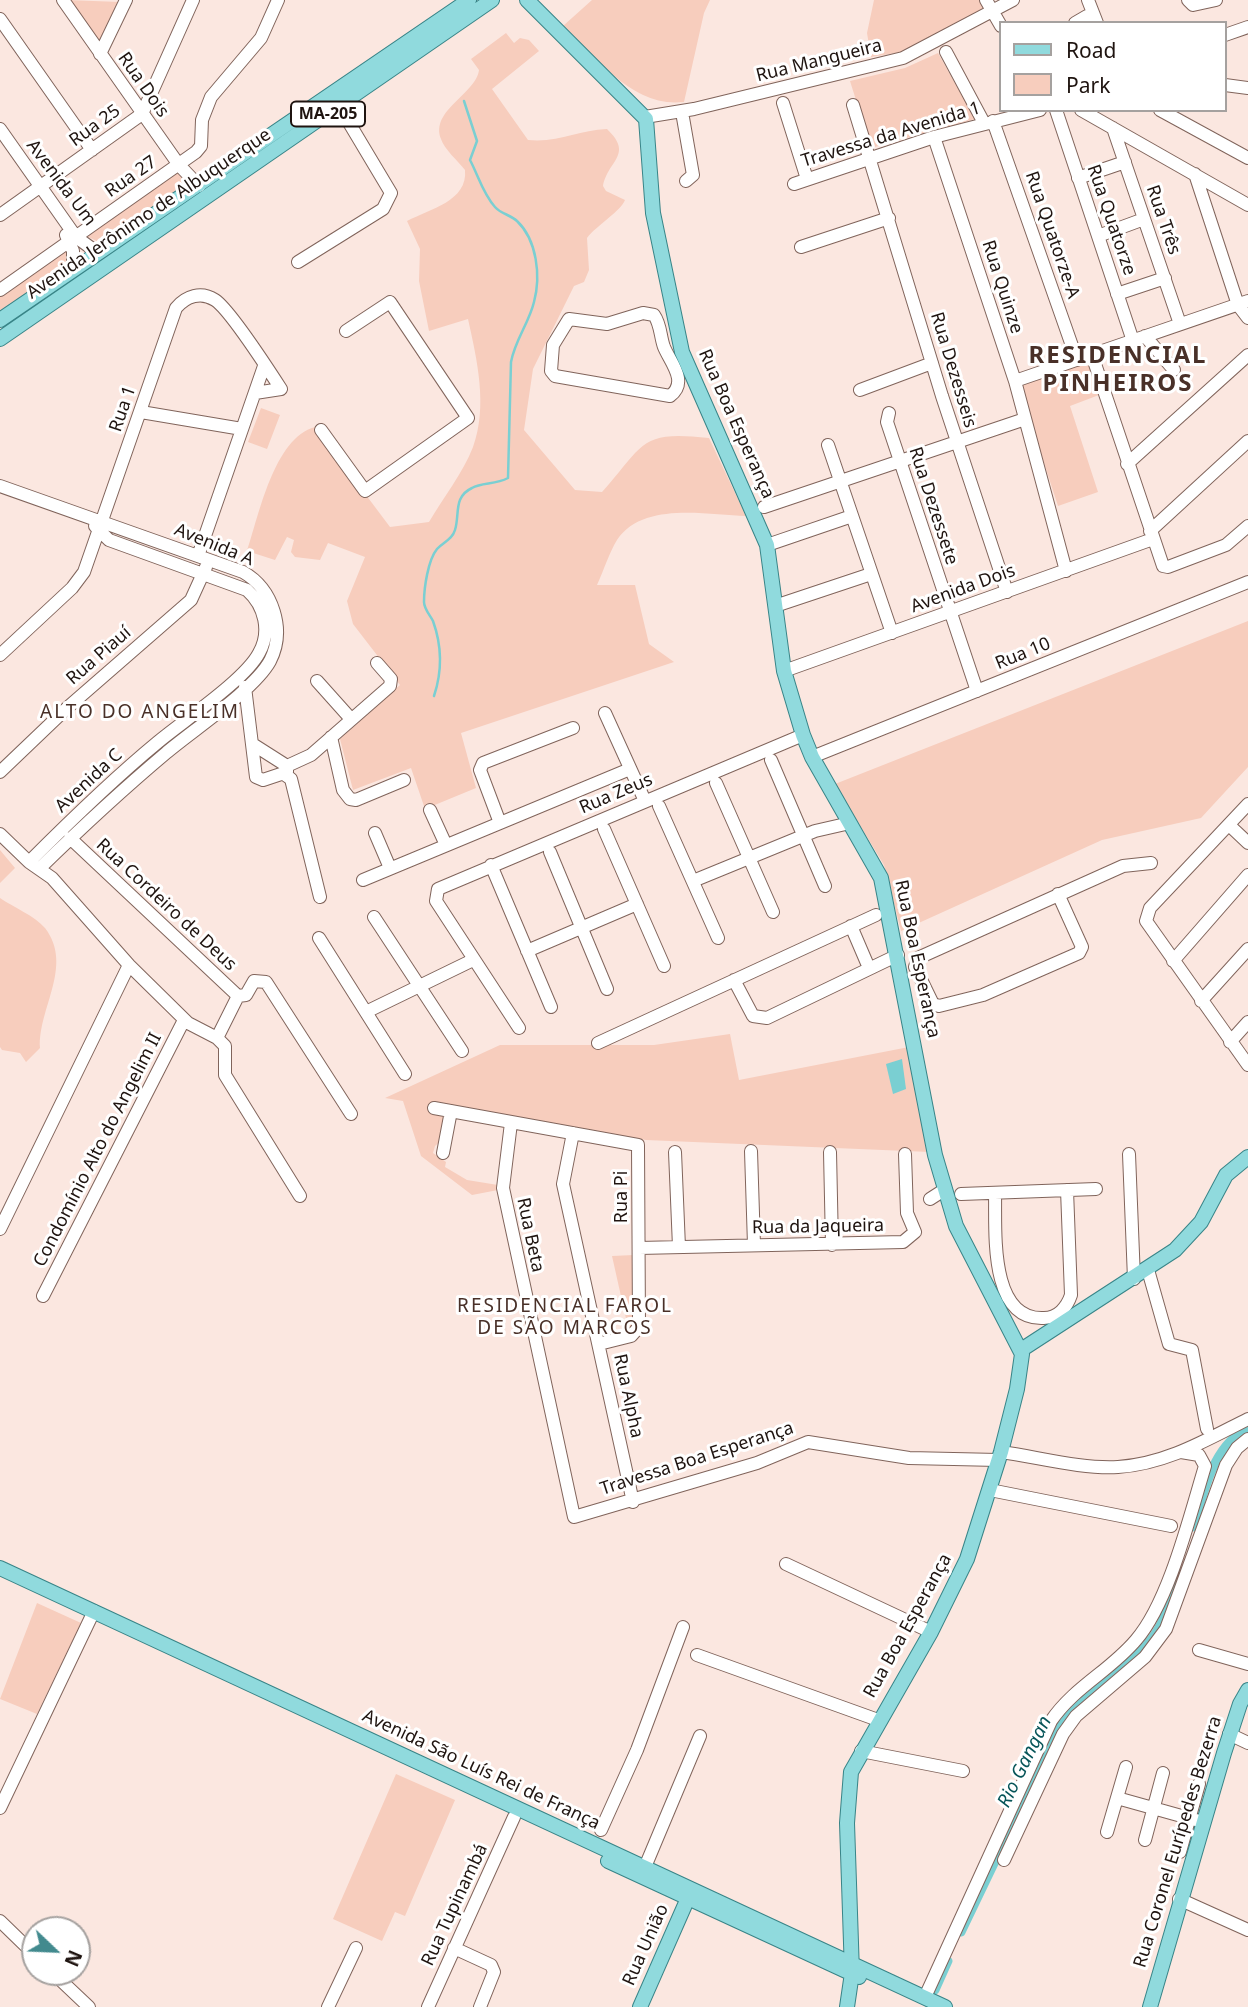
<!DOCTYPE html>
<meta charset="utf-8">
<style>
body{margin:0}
#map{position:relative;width:1248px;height:2007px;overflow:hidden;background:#fbe7e0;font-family:"Noto Sans",sans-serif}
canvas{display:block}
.legend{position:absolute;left:999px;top:21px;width:228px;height:91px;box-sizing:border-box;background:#fff;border:2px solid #a5a19f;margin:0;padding:9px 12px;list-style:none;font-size:21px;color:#1f1410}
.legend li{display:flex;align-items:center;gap:14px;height:35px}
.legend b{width:35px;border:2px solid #a5a19f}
.north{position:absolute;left:21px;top:1916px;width:70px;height:70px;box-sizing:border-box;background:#fff;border:2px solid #a5a19f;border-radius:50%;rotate:113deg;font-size:19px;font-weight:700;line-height:28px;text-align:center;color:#1f1410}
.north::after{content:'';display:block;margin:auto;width:24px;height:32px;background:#428a8e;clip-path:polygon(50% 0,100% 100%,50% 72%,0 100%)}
</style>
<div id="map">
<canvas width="1248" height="2007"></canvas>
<ul class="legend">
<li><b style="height:9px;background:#90dadd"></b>Road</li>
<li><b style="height:19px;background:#f7cdbd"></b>Park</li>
</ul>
<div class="north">N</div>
</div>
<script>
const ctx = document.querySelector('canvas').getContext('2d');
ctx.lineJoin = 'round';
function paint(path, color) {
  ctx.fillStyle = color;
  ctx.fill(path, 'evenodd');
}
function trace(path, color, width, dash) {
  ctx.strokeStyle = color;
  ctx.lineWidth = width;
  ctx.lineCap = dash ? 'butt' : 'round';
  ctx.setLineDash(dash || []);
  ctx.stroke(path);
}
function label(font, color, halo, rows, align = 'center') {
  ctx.font = font + ' "Noto Sans",sans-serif';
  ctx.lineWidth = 6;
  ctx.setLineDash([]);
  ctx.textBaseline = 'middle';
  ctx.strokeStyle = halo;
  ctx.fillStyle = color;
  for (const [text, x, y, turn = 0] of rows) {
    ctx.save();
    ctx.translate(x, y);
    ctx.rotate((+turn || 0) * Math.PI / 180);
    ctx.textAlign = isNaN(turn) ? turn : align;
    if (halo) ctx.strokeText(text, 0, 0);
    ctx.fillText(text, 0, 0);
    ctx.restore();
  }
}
paint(new Path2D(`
 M67,0l53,2 -20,44z
 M592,0h118l-6,13 -20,89c-52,6 -86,-44 -121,-76z
 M874,0h105l6,10 -77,41 -37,6 -4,-24z
 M506,33l8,10 6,-5 9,2 10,11 -47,38 36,51c31,3 50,-10 79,-11 27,26 1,31 -4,57l3,5 19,9c-4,11 -28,25 -38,38l2,32 -5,12 -10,4 -41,83 -9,61 51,60 27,2c43,-48 37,-62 107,-54l37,78c-39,-1 -103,-15 -129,24 -8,13 -13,30 -20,45h38l14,59 25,18 -213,71 15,55 -51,21 -14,-41 -58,22 -13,-51 60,-54 -47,-61 -6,-23 18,-44 -37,-14 -8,17 -25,-3 -4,-5 3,-12 -7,-3 -12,23 -28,-9c12,-36 27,-113 68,-124l75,100 39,-5c14,-24 34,-49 44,-75 15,-41 4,-87 -5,-128l-39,12 -10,-50 1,-32 -13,-28c23,-12 61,-20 58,-51 -7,-9 -21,-21 -24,-31 -11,-29 35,-45 38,-69l-8,-11z
 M938,53l37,66 -104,29 -21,-67 55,-13z
 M178,172l12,11 -89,60 -17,-8z
 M66,248l1,17 -67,48v-18z
 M1088,360l11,35 -29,11 28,86 -40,14 -40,-123z
 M261,408l19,7 -13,34 -19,-7z
 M1248,621v146l-47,51 -99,22 -201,91 -17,-66 -49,-81z
 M0,850l15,18 -15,15z
 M0,898c13,9 35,18 45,30 29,38 -7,80 -5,120l-14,14 -6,-9 -18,-3 -2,-3z
 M730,1034l9,46 170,-33 21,105 -284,-12 -199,-32 -5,32 -7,6 -2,7 13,9 -1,5 22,13 31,5v5l-26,5 -51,-39 -18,-55 -18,-3 115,-53h154z
 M634,1255l2,73 -7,4 -17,-76z
 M37,1603l44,20 -44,91 -37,-15z
 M396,1774l59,26 -50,116 -10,-4 -13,29 -49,-22z`), '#f7cdbd');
paint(new Path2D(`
 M902,1059l4,30 -13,5 -7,-30z`), '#7acfd2');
trace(new Path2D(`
 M434,696c8,-24 8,-50 -1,-75 -3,-6 -9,-12 -9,-19 0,-14 4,-42 13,-53 6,-7 15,-9 18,-19 5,-16 -2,-33 17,-42 10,-6 23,-3 36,-10l3,-116c4,-22 18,-39 23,-60 7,-26 3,-62 -17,-81 -6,-6 -16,-7 -22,-14 -12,-13 -17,-32 -25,-47l7,-19 -13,-40`), '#7acfd2', 2.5);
trace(new Path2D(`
 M1193,1527c12,-36 19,-81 55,-99
 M961,1932l98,-204c24,-39 70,-56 96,-94 12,-17 16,-41 22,-61
 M935,1990l13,-29`), '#7acfd2', 9);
const minor = new Path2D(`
 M63,0l116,165 20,21
 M986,0l15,26
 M1088,0l9,23
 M1188,0l5,5 23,-5
 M0,19l92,131
 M1075,23l12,-7
 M1225,35l23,-8
 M946,52l38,71
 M100,54l26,-54
 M1225,85l23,3
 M783,103l24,76
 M853,105l89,291 65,196
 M1056,110l77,231
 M1081,110l167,95
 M1160,110l88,48
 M682,112l11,63 -7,6
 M645,117l49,-8 209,-51 110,-58
 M993,121l84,239
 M1113,128l67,196
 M0,129l76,108 22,16
 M934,137l81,244 51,190
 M1195,174l43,131 10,13
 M1078,178l47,-16
 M794,184l140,-47 106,-27
 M0,215l142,-101 51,-114
 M66,235l7,16v18
 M1098,236l46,-17
 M801,247l88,-29
 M298,262l85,-53 8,-16 -52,-87
 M0,290l196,-138 5,-6 1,-26 9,-23 50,-59 17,-38
 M1117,294l48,-16
 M643,313l11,2c7,10 6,21 10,32 6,15 25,35 6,49l-115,-20 -4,-5 2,-26 16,-26 38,5z
 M1145,336l29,34
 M1092,355l71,211 5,1 58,-22 22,-19
 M1015,381l233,-80
 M860,390l72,-27
 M141,412l101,17
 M889,413l-2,9 90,269
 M321,430l44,61 103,-73 -78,-116 -44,29
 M828,445l64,188
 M1127,464l121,-109
 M0,486l243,86c30,17 43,58 27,89 -16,29 -77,69 -104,92 -44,37 -86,76 -127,116
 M764,507l261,-88
 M1150,531l98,-90
 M767,545l85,-29
 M198,556l66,-190
 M778,605l93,-31
 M0,655l72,-67 12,-16 92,-264c10,-12 25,-17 39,-8 14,9 55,72 66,89l-26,4
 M784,671l369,-132
 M317,681l34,38
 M245,687l11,90 7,3 24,-8v-6l-33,-21
 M605,713l40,88
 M331,737l12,53 7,9 6,1 48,-20
 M812,757l436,-175
 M771,760l54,126
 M287,766l24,-11 79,-69 1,-7 -14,-16
 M0,772l67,-64 124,-108 15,-33
 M284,774l7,5 29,118
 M716,783l57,129
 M1248,804l-98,104 -4,13 102,144
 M659,806l59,132
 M430,810l16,35
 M500,823l-20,-53 3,-7 90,-35
 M1229,825l19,18
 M604,829l60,137
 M375,833l15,35
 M0,834l29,28 23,16 77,87 59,58 29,15 8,8v29l75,121
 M70,838l168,158
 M550,852l57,137
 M29,862c41,-41 84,-83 129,-120 25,-21 87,-62 101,-89 12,-21 6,-47 -12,-63l-138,-50 -14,-14
 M491,865l60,142
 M363,880l267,-111
 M693,881l122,-50 35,-8
 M1058,894l24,53 -3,6 -96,42 -44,11 -6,-2 -18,-37 3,-9 205,-92 28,-3
 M374,917l88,134
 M851,926l18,42
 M319,938l86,136
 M527,951l110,-47
 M1173,961l75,-86
 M734,980l19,36 14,2 131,-63
 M238,996l8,-1 8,-14 12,1 85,132
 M1201,1001l47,-52
 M366,1012l107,-52
 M519,1028l-83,-127 2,-12 365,-154
 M217,1038l21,-42
 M1230,1042l18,-20
 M598,1043l278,-128
 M434,1108l204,37 1,182 -8,9 -32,8
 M511,1123l-8,65 71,329 183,-54 51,-21 101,16 89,2
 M573,1133l-10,51 70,318
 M751,1151l3,94
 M675,1152l4,95
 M830,1152l2,93
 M443,1153l8,-42
 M1129,1154l5,125
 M995,1193c1,35 -7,128 49,125 14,0 23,-11 27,-23l-4,-105
 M961,1194l135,-5
 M930,1199l14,-9
 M0,1229l129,-264
 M639,1248l264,-6 12,-10 -8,-19 -2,-59
 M1148,1270l21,74 23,6 15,79
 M43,1296l141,-276
 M1001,1452c37,5 79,17 117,15 48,-3 88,-27 130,-48
 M990,1490l181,36
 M786,1564l145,68
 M1199,1650l49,14
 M697,1655l181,65
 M1229,1734l19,9
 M861,1751l102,20
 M1117,1798l86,24
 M0,1808l94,-197
 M601,1830l36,-80 46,-123
 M1107,1832l19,-65
 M1145,1840l18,-67
 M1180,1852l19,-68
 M1004,1860l59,-126 13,-18 69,-59 21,-28 60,-164 11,-17 11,-9
 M645,1867l55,-131
 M1179,1899l69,31
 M0,1921l35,34
 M454,1948l37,17 3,7 -14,35
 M52,1972l37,35
 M925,1997l126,-276c23,-34 59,-50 85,-81 33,-38 54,-125 69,-174l-6,-11 -18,-3
 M328,2007l28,-59
 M428,2007l86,-190`);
const major = new Path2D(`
 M527,0l119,119 7,94 29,139 85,193 17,126 19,64 9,22 69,121 54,277 21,71 66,128 -5,35 -16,63 -34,107 -36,73 -80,140 -4,51 5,150 -5,34
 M0,320l469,-320
 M0,339l492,-339
 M1021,1350l154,-100 26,-28 25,-47 22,-18
 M0,1568l945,439
 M608,1861l251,116
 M640,2007l48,-109
 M1150,2007l74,-254 16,-49 8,-14`);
trace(minor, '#80645b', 14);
trace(major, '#388487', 16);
trace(minor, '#fff', 12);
trace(major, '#90dadd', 14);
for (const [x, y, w] of [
 [328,114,74]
]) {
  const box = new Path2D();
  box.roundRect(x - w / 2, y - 12.5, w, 25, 5);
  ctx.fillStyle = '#fff';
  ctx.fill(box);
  trace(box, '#1f1410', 2);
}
label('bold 16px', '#1f1410', null, [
 ["MA-205",328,114]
]);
label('18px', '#1f1410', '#fff', [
 ["Rua Mangueira",819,61,-14],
 ["Rua Dois",143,85,55],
 ["Rua 25",95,126,-36],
 ["Travessa da Avenida 1",891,135,-17],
 ["Rua 27",131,177,-35],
 ["Avenida Um",61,183,53],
 ["Avenida Jerônimo de Albuquerque",149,214,-34],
 ["Rua Quatorze",1111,220,71],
 ["Rua Três",1163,220,71],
 ["Rua Quatorze-A",1052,235,71],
 ["Rua Quinze",1002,287,72],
 ["Rua Dezesseis",953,370,73],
 ["Rua 1",123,409,-71],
 ["Rua Boa Esperança",736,424,66],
 ["Rua Dezessete",933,506,72],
 ["Avenida A",214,545,22],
 ["Avenida Dois",963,589,-20],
 ["Rua 10",1023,654,-22],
 ["Rua Piauí",99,656,-41],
 ["Avenida C",89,781,-43],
 ["Rua Zeus",616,794,-23],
 ["Rua Cordeiro de Deus",166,905,43],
 ["Rua Boa Esperança",917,959,78],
 ["Condomínio Alto do Angelim II",98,1150,-63],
 ["Rua Pi",622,1197,-90],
 ["Rua da Jaqueira",818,1227,-1],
 ["Rua Beta",530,1235,78],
 ["Rua Alpha",628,1396,78],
 ["Travessa Boa Esperança",697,1459,-18],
 ["Rua Boa Esperança",908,1626,-61],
 ["Avenida São Luís Rei de França",481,1770,25],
 ["Rua Coronel Eurípedes Bezerra",1178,1842,-73],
 ["Rua Tupinambá",455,1905,-65],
 ["Rua União",646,1945,-66]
]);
ctx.letterSpacing = '2px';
label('19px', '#493028', '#fff', [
 ["ALTO DO ANGELIM",140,713],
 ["RESIDENCIAL FAROL",565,1307],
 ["DE SÃO MARCOS",565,1329]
]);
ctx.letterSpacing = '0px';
label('italic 19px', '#075559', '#fff', [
 ["Rio Gangan",1025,1762,-64]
]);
ctx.letterSpacing = '2px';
label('bold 24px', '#493028', '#fff', [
 ["RESIDENCIAL",1118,356],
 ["PINHEIROS",1118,384]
]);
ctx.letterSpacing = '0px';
</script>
